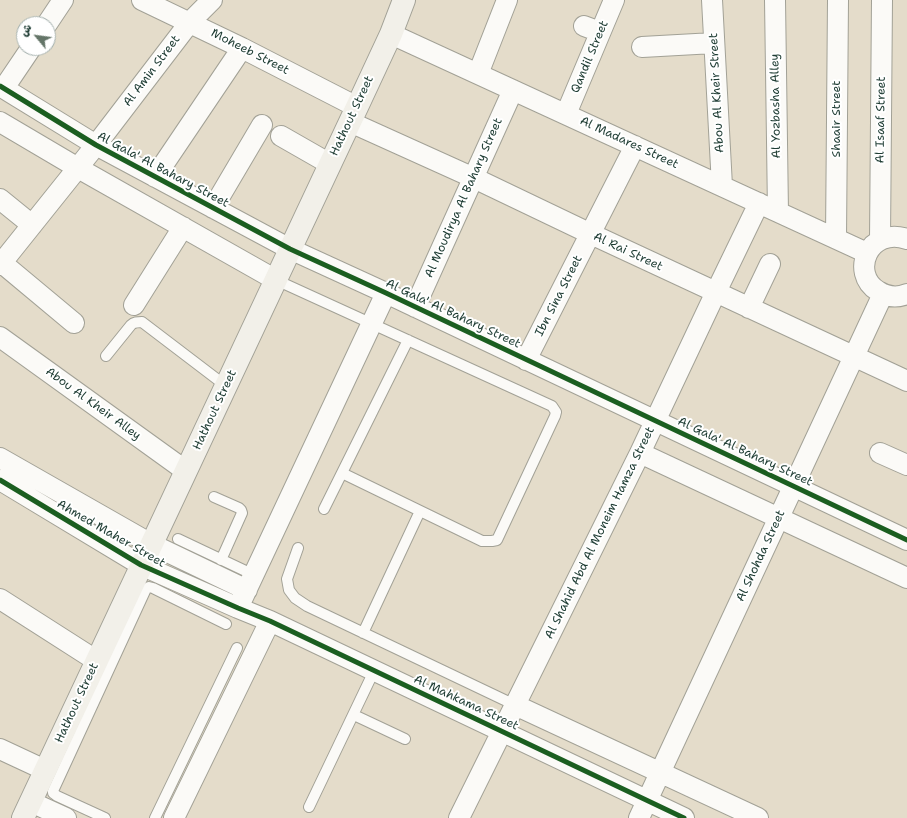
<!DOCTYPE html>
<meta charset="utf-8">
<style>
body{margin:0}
#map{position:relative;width:907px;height:818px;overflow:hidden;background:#e4dcca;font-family:"Shantell Sans","Playpen Sans Arabic",sans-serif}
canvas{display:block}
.north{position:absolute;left:16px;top:16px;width:40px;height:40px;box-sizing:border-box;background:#fff;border:1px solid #a5b1ae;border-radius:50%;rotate:299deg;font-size:11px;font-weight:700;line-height:16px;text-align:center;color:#1f3d34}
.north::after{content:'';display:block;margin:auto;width:14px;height:18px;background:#647568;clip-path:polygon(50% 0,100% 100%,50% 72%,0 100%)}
</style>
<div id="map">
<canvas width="907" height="818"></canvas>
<div class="north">ش</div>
</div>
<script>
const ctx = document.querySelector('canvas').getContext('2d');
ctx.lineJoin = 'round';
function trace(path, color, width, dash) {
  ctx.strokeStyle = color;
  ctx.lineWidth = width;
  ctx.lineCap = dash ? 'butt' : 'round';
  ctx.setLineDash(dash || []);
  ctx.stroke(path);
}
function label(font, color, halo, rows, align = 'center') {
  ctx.font = font + ' "Shantell Sans",sans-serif';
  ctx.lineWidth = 4;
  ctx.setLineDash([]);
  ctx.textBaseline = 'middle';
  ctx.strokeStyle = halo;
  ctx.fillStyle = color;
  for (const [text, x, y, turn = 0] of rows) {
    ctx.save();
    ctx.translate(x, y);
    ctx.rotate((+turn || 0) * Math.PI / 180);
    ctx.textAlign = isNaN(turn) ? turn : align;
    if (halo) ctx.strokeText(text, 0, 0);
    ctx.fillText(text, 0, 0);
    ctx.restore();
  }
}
const service = new Path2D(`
 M276,280l276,126 4,6 -1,4 -58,124 -5,1h-10l-140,-68
 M106,356l25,-31c3,-3 6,-3 11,-3l84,64
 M214,497l25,11 2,2 1,3 -21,47
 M324,509l84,-169
 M178,539l76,36
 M298,548l-11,31 2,11 6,8 12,8 208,99
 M363,633l57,-122
 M354,715l51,24
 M309,807l65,-136
 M105,818l-48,-22 -4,-3v-2l93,-202 3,-2 4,1 73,36
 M155,818l82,-170`);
const minor = new Path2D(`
 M142,0l100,48 115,59
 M712,0l10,186
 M775,0l3,212
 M47,24l16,-24
 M584,26l16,6
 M391,34l476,219
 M642,47l72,-4
 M478,74l29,-74
 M0,86l96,59 194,104 96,44 521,247
 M4,88l27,-40
 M566,114l48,-114
 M0,122l78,46 198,112
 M350,122l124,56 117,56 316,147
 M281,136l49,28
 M155,177l87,-129
 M0,199l32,26
 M213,208l49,-83
 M836,238l2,-238
 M907,239c-38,-13 -58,34 -29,52 9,6 19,7 29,3
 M880,240l2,-240
 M2,263l72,60
 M0,265l96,-120 94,-123 22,-22
 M134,305l49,-78
 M415,307l98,-217
 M749,308l21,-44
 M0,337l186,134
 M526,360l109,-214
 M640,453l267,125
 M880,453l27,12
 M0,458l151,86 96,46
 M0,480l141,85 97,43 32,13 414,197
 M0,599l97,62
 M238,608l148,-315
 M515,705l243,113
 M0,749l45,21
 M31,802l35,16
 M174,818l96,-197
 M459,818l181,-365 76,-161 43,-89
 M639,818l244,-524`);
const secondary = new Path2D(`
 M23,818l334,-711 34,-73 13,-34`);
trace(service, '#a2a196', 12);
trace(minor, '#a2a196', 22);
trace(secondary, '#a2a196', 24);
trace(service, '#fbfaf7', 10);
trace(minor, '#fbfaf7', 20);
trace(secondary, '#f2f0e9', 22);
trace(new Path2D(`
 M0,86l96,59 194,104 96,44 521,247
 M0,480l141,85 97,43 32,13 414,197`), '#1b5e20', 5);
label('12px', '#1f3d34', '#fff', [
 ["Moheeb Street",250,52,27],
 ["Qandil Street",590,57,-67],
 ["Al Amin Street",152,71,-53],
 ["Abou Al Kheir Street",717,93,-93],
 ["Al Yozbasha Alley",776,106,-91],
 ["Hathout Street",352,116,-65],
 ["Shaair Street",837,119,-90],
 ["Al Isaaf Street",881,120,-89],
 ["Al Madares Street",629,143,25],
 ["Al Gala' Al Bahary Street",163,170,28],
 ["Al Moudirya Al Bahary Street",464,198,-66],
 ["Al Rai Street",628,252,25],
 ["Ibn Sina Street",559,296,-63],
 ["Al Gala' Al Bahary Street",453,314,25],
 ["Abou Al Kheir Alley",93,404,36],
 ["Hathout Street",215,410,-65],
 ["Al Gala' Al Bahary Street",745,452,25],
 ["Al Shahid Abd Al Moneim Hamza Street",600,533,-64],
 ["Ahmed Maher Street",111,534,30],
 ["Al Shohda Street",761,556,-65],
 ["Hathout Street",77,703,-65],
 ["Al Mahkama Street",466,703,25]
]);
</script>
